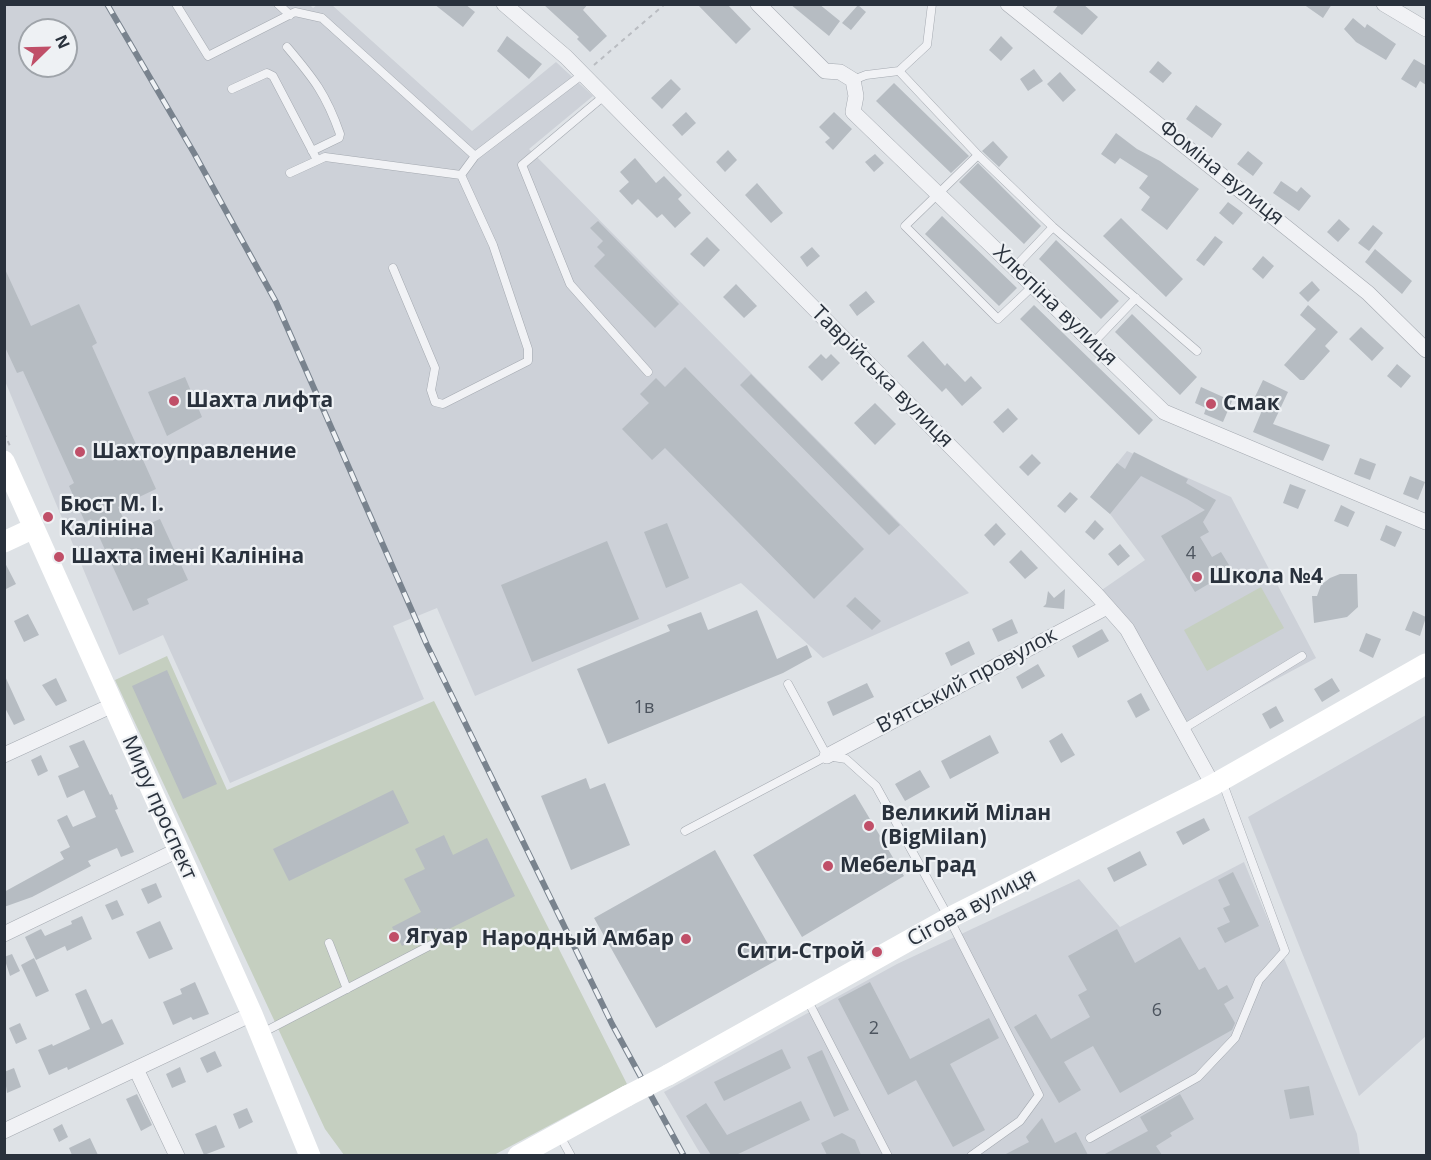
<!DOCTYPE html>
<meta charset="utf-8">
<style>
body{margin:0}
#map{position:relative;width:1431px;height:1160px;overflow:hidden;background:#dee2e6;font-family:"Open Sans",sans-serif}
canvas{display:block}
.frame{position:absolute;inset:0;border:6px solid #29313c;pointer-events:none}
.north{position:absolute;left:18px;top:18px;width:60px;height:60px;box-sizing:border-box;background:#eef1f4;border:2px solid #9fa4aa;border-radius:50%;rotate:67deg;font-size:16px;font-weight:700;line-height:24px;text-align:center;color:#29313c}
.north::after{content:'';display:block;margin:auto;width:21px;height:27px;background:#c04f68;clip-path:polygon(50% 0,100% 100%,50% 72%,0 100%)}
</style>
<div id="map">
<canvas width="1431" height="1160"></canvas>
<div class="frame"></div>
<div class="north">N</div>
</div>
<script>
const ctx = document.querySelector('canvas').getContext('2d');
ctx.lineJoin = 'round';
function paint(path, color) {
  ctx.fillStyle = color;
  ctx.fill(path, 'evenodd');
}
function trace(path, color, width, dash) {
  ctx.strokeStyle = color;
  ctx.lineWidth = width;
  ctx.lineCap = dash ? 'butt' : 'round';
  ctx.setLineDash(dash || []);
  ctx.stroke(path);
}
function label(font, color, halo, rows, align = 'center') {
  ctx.font = font + ' "Open Sans",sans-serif';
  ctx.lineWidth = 4.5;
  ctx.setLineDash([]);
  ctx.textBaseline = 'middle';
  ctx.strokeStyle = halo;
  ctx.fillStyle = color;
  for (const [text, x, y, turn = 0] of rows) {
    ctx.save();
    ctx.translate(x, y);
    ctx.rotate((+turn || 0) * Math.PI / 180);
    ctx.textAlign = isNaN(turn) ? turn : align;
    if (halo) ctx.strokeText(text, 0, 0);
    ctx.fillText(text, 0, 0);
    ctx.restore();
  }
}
paint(new Path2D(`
 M309,4l4,4 4,-3h15l140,126 84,-69 37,34 -64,53 440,444 -146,65 -82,-75 -266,113 -38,-88 -44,18 31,73 -194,84 -67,-148 -44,20 -114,-274 -1,-376zM30,30h36v36h-36z
 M1127,451l104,46 85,161 -133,71 -87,-135 49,-34 -35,-46 -20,-17z
 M1426,715v321l-67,60 -111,-279z
 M1244,862l113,272 3,21h-659l-37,-63 233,-128 182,-85 41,48z`), '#cdd1d8');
paint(new Path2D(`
 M1261,587l23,41 -77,43 -23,-41z
 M167,656l60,134 207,-89 193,383 -133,71h-150l-19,-26 -210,-449z`), '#c5cfc0');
paint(new Path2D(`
 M434,4h31l10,8 -12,15z
 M543,4h45l-5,6 24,26 -17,16 -13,-13 2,-2z
 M697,4h30l24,25 -15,15z
 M790,4h29l21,17 -11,15z
 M1059,4h24l15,13 -16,18 -29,-23z
 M1303,4h29l-9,14z
 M858,5l8,7 -15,18 -9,-7z
 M1353,18l12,10 2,-4 29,20 -10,16 -30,-18 -12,-13z
 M507,36l35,28 -13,15 -32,-28z
 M1001,36l12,12 -12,13 -12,-11z
 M1414,59l12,7v19l-6,-4 -4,7 -15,-9z
 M1158,61l14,12 -9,10 -14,-11z
 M1034,69l9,12 -15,10 -8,-12z
 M1060,72l16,18 -13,12 -16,-18z
 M671,79l10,10 -19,20 -11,-11z
 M894,83l75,73 -18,17 -75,-72z
 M1196,105l26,19 -10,14 -26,-19z
 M686,112l10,11 -14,13 -10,-11z
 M834,112l18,17 -19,21 -8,-8 5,-4 -11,-11z
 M1116,133l21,16 23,12 39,28 -32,41 -26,-20 9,-13 -11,-9 9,-12 -28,-18 -5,6 -14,-10z
 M993,141l15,16 -9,10 -17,-16z
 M728,150l9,10 -12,12 -9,-10z
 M1248,151l15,12 -10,13 -16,-12z
 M875,154l9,9 -10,9 -9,-10z
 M635,158l21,25 8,-7 18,19 -4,4 13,14 -16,15 -13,-14 -5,4 -19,-19 -6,6 -13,-14 10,-9 -9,-10z
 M978,163l63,63 -17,18 -65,-62z
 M1281,181l16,11 4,-5 10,9 -12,15 -26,-18z
 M757,183l26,30 -12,10 -26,-28z
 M1228,202l15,11 -10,12 -14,-12z
 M942,216l75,72 -18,18 -74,-72z
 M1121,218l62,61 -17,18 -63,-61z
 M1339,219l11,10 -12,13 -11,-10z
 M598,221l81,83 -24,24 -61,-62 11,-11 -8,-8 6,-6 -13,-13z
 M1373,225l10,8 -14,18 -11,-8z
 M1215,236l8,6 -19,24 -8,-6z
 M707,237l13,13 -16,17 -14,-13z
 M1056,240l63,61 -18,18 -62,-60z
 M812,247l8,9 -13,11 -7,-10z
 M1375,249l37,32 -10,13 -37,-32z
 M1263,256l11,10 -11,13 -11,-10z
 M4,267l27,59 48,-22 18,39 -5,3 64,143 -38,18 12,25 30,-13 28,61 -41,19 2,5 -16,7 -42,-92 -6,3 -16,-36 5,-3 -51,-112 -6,2 -13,-28z
 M1312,281l8,9 -12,12 -9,-9z
 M736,284l21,22 -13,12 -21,-21z
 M866,291l9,11 -18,14 -8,-11z
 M1034,305l119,115 -14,15 -119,-116z
 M1308,305l30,27 -13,14 5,5 -26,29h-4l-16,-15 32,-36 -16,-14z
 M1132,314l65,63 -17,18 -65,-63z
 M1361,327l23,21 -12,13 -23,-22z
 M923,341l22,25 2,-3 18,19 6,-6 11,12 -20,18 -16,-18 -4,4 -35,-36z
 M821,354l5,5 5,-5 9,9 -18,18 -14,-14z
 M1397,364l14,12 -10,12 -14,-12z
 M685,367l179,182 -50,50 -149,-151 -13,12 -30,-31 27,-26 -9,-9 16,-16 9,9z
 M751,374l149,151 -11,10 -149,-150z
 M185,377l17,40 -35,19 -19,-44z
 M1263,380l25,12 -15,32 57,21 -7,16 -70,-29 10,-24 -11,-5z
 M1201,387l31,14 -9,21 -19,-8 2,-6 -11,-5z
 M875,403l21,21 -21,21 -21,-22z
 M1008,408l10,11 -15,14 -10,-11z
 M1134,452l54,27 -2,4 30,17 -13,22 6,10 -9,5 12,20 9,-5 11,18 -37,22 -34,-56 44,-26 -18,-11 -46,-23 -31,38 -20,-17 27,-34 8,6z
 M1032,454l9,9 -13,13 -9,-9z
 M1360,458l16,6 -6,16 -16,-6z
 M1410,476l15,6 -7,18 -15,-6z
 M1290,484l16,6 -8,19 -15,-6z
 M1070,492l8,7 -13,14 -8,-7z
 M1341,505l14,7 -7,15 -14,-6z
 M1095,520l9,9 -10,11 -9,-8z
 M667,523l22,55 -23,10 -22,-56z
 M996,523l10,11 -12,12 -10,-11z
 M1386,525l16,7 -7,15 -15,-7z
 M607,541l32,78 -107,43 -31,-77z
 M1120,544l10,12 -12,10 -10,-12z
 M1021,550l17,18 -13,11 -16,-17z
 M4,561l12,23 -12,6z
 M1340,574h17l1,33 -11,10 -33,6 -2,-27h5l4,-11 9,-7z
 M1065,589l-1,20 -21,-2 3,-3 2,-13 6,7z
 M855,597l26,24 -9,9 -26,-24z
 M757,610l20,49 30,-14 5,12 -29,16 -175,71 -31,-75 93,-38 -3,-6 34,-13 7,18z
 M1413,611l13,6 -6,19 -15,-6z
 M28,614l11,21 -15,7 -10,-21z
 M1012,619l6,14 -20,9 -6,-13z
 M1102,629l7,12 -31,17 -6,-12z
 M1366,633l15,6 -8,19 -14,-7z
 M969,641l6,13 -24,12 -6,-13z
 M1038,664l7,12 -23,13 -6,-12z
 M167,670l50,114 -34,15 -51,-113z
 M4,674l21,46 -11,5 -10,-19z
 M56,678l11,23 -11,5 -14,-21z
 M1332,678l8,13 -18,11 -8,-13z
 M867,683l7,14 -41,19 -6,-14z
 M1141,693l9,17 -14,8 -9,-17z
 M1276,706l8,15 -14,8 -8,-15z
 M1062,733l13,22 -14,8 -12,-22z
 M990,735l9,18 -49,26 -9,-18z
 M84,740l26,55 2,-1 6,15 -3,1 19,42 -13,5 -4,-9 -29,13 3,5 -59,31 -28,10v-15l60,-33 -4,-7 10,-5 -13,-27 10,-5 6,12 23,-10 -12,-27 -17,8 -9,-22 21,-9 -10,-21z
 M41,755l7,16 -10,5 -7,-16z
 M920,770l10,17 -25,14 -10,-17z
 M586,778l4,11 15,-6 25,62 -59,25 -30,-74z
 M393,790l16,33 -120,58 -16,-32z
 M855,794l49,82 -102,61 -49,-82z
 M1204,818l6,12 -27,15 -7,-13z
 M444,835l9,20 34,-17 28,58 -76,38 -3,-6 -34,18 -10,-19 29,-15 -17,-33 21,-10 -10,-20z
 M715,850l62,110 -121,68 -62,-110z
 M1140,851l7,14 -33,17 -7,-14z
 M1233,872l26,54 -34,17 -8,-15 13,-6 -7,-14 7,-3 -12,-25z
 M156,883l6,14 -14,7 -7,-15z
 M117,900l7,15 -12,5 -7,-15z
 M82,916l10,23 -25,12 -2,-5 -29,14 -11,-23 16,-8 4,7 27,-12 -1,-3z
 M160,921l13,28 -24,10 -13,-27z
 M1117,929l18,34 45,-26 19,33 6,-3 13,23 9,-5 7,13 -10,6 11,19 -3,7 -112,63 -27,-47 -29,16 17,28 -22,13 -45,-76 22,-13 15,25 39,-22 -12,-22 9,-5 -19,-34z
 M12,954l8,17 -10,5 -6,-19z
 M34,958l15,33 -13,6 -15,-32z
 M195,982l14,32 -16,6 -2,-3 -18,8 -10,-23 19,-8 -2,-5z
 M870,982l40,77 79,-41 10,20 -49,26 35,66 -32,17 -37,-67 -28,15 -50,-96z
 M86,989l16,35 10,-5 12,25 -56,26 -1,-3 -18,8 -11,-25 14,-6 1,2 37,-17 -15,-35z
 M20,1023l7,16 -11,5 -7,-16z
 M782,1049l9,19 -67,33 -10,-19z
 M822,1050l27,60 -15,7 -27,-60z
 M215,1051l7,15 -15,7 -7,-15z
 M180,1067l6,15 -14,6 -6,-14z
 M14,1068l7,19 -14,6 -3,-21z
 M1309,1086l5,29 -24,4 -6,-29z
 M137,1094l15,31 -11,6 -15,-32z
 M1180,1094l14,25 -24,14 2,3 -16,10 6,9h-59l45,-24 -8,-14z
 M801,1101l9,19 -74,35h-25l-25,-39 20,-13 21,32z
 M247,1108l6,14 -14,7 -6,-15z
 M1042,1118l13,25 21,-11 12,23h-84l25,-13 -3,-5z
 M62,1124l6,13 -9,5 -6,-13z
 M216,1125l9,22 -21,8 -9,-21z
 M842,1133l13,7 6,15h-34l-6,-12z
 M90,1138l8,17h-26l-3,-7z`), '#b6bcc2');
const lane = new Path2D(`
 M176,4l32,52 87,-44 27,6 153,138
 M278,4l12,11
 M287,47c27,32 39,47 53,87l-1,4 -27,13
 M899,71l79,84 75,72 144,124
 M853,80l13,-5 33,-4 28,-26 5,-41
 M232,89l35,-16 6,3 44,84
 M604,96l-82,69 48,119 78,88
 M978,155l-73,71 93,93 36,-34
 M290,173l35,-16 136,18
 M1015,267l38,-40
 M393,268l42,100 -4,22 4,12 8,2 85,-43v-12l-35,-104 -32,-70 14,-19 108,-82
 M1093,343l43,-45
 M788,684l39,72 19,3 30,27 73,132 90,177 -19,26 -49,35
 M1183,729l119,-73
 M685,831l142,-75
 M329,943l18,46
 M807,999l81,157
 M262,1033l169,-88
 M560,1136l11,20
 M1090,1138l108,-61 37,-39 24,-58 26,-29 -63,-170`);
const street = new Path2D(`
 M504,4l62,53 530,537 31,35 86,156
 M758,4l67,67 15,1 13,8 3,16 -3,16 311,300 262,110
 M1008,4l360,289 58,57
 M1384,4l42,25
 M4,755l109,-50
 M827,756l280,-149
 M4,934l174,-84
 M136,1069l41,87
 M4,1131l248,-117`);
trace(lane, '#a4a9b0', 9);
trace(street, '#a4a9b0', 16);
trace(new Path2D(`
 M594,65l71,-61
 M4,433l6,13`), '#b9bcc1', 2, [4.5, 4.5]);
trace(lane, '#f1f2f5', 8);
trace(street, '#f1f2f5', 15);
trace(new Path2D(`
 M4,461l248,553 58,142
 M4,542l30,-14
 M668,1075l281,-157 264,-133 213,-121
 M518,1156l109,-60`), '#fff', 21);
const rail = new Path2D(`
 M107,4l87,149 82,149 151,343 185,379 72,132`);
trace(rail, '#79838e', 6);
trace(rail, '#eef1f4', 4, [11]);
trace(new Path2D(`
 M627,1096l41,-21`), '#fff', 21);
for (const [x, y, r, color] of [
 [174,401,6,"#c04f68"],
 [1211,404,6,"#c04f68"],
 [80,452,6,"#c04f68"],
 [48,517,6,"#c04f68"],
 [59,557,6,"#c04f68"],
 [1197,577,6,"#c04f68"],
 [869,826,6,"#c04f68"],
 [828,866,6,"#c04f68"],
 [394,937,6,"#c04f68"],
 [686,939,6,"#c04f68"],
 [877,952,6,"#c04f68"]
]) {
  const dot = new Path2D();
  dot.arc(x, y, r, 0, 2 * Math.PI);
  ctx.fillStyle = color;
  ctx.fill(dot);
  trace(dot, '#eef1f4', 2);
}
label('18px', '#4c545e', null, [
 ["4",1191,554],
 ["1в",644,708],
 ["6",1157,1011],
 ["2",874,1029]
]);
label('21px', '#29313c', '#eef1f4', [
 ["Фоміна вулиця",1221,173,39],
 ["Хлюпіна вулиця",1055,306,44],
 ["Таврійська вулиця",882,377,45],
 ["В’ятський провулок",967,681,-28],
 ["Миру проспект",159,808,66],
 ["Сігова вулиця",972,908,-28]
]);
label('bold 21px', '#29313c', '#eef1f4', [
 ["Шахта лифта",186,401],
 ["Смак",1223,404],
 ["Шахтоуправление",92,452],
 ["Бюст М. І.",60,505],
 ["Калініна",60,529],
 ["Шахта імені Калініна",71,557],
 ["Школа №4",1209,577],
 ["Великий Мілан",881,814],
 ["(BigMilan)",881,838],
 ["МебельГрад",840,866],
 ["Ягуар",406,937],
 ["Народный Амбар",674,939,"right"],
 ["Сити-Строй",865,952,"right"]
], 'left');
</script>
